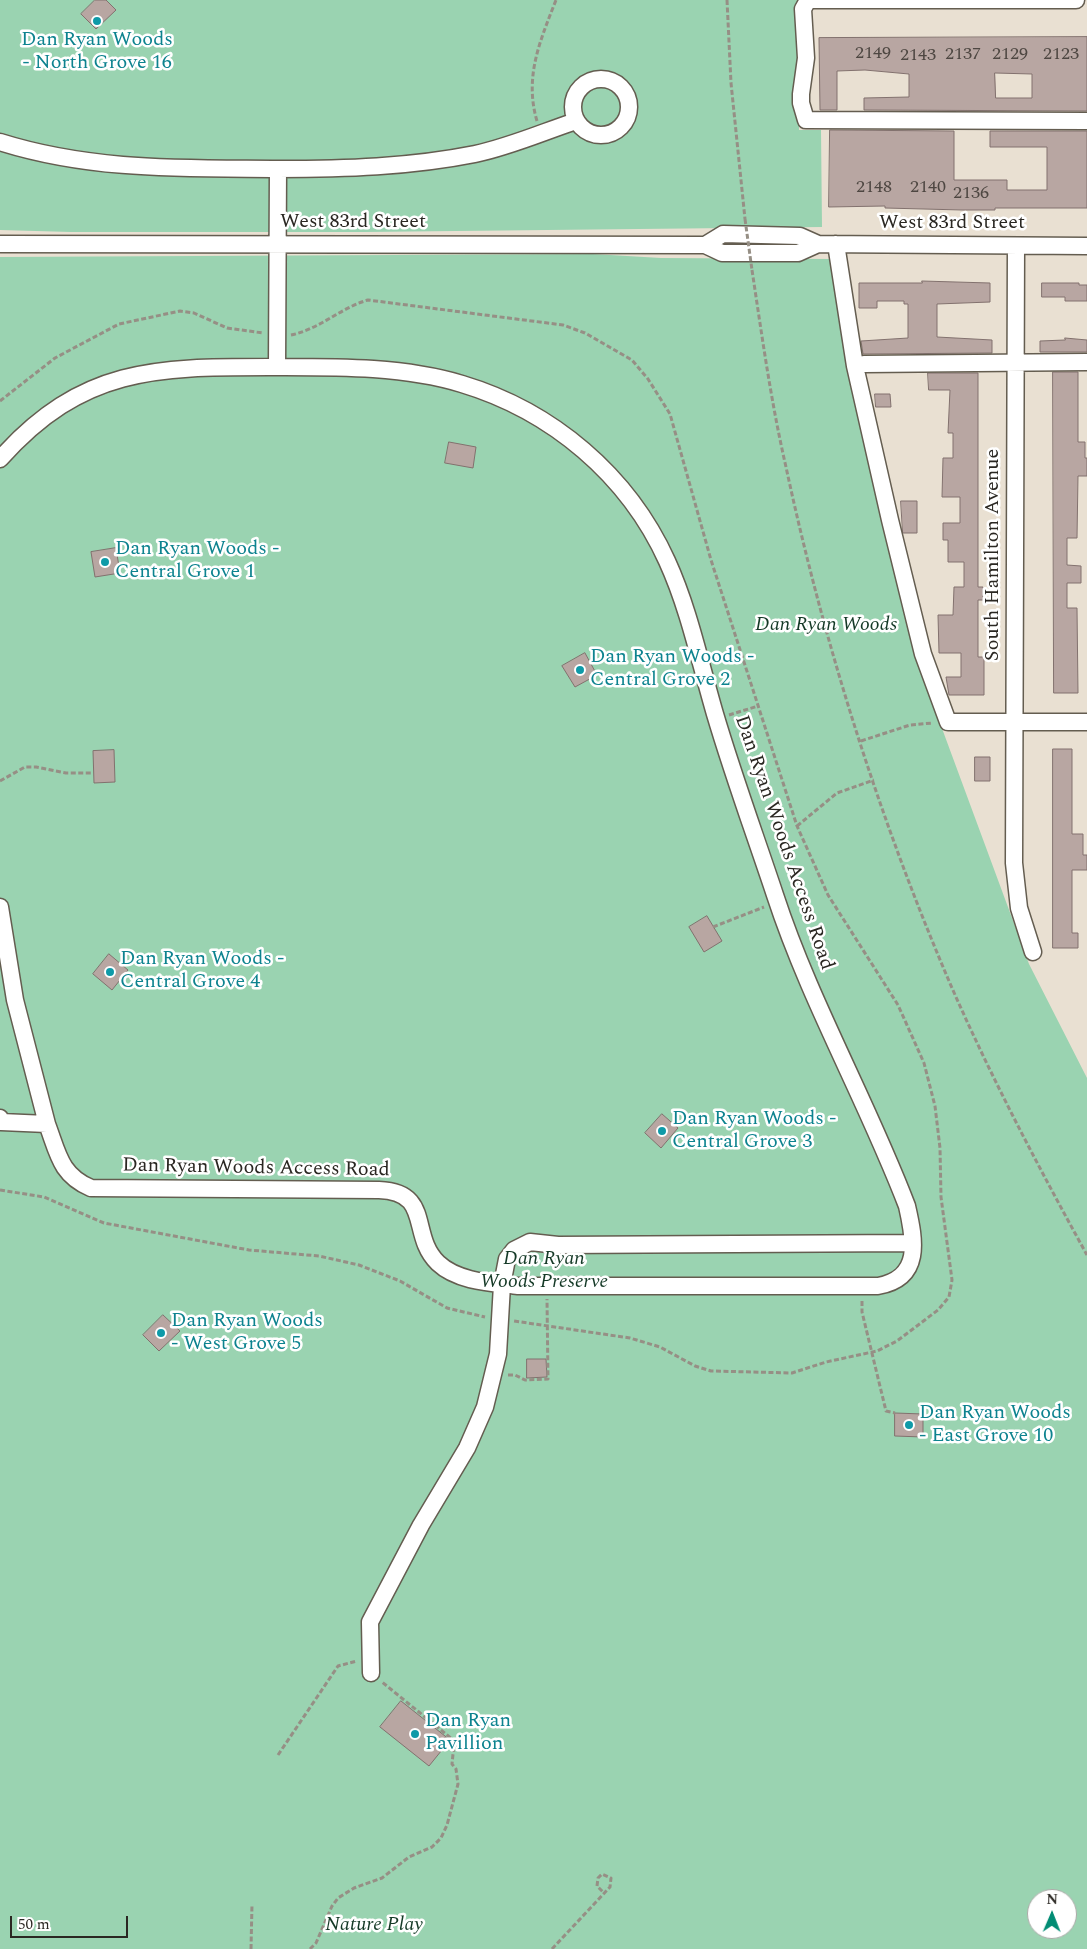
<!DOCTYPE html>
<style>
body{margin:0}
#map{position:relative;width:1087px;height:1949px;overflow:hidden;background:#e9e0d2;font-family:Spectral,serif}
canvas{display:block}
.north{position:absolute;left:1027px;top:1889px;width:50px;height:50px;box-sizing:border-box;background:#fff;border:1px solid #aaa9a7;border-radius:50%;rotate:1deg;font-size:14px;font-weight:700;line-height:20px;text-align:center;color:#2a2722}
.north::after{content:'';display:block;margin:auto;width:18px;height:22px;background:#028c74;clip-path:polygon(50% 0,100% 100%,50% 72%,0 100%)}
.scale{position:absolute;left:10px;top:1916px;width:118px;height:22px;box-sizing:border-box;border:2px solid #2a2722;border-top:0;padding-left:6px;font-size:15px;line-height:18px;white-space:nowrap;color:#2a2722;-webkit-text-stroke:4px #fff;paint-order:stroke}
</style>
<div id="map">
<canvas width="1087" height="1949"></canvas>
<div class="north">N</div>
<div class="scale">50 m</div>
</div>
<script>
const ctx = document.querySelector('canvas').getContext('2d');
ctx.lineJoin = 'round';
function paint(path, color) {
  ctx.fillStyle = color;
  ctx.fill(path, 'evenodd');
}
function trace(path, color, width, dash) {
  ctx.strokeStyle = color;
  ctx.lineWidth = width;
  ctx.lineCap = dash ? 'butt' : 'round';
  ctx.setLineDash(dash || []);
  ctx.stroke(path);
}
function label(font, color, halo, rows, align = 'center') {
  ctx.font = font + ' Spectral,serif';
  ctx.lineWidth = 5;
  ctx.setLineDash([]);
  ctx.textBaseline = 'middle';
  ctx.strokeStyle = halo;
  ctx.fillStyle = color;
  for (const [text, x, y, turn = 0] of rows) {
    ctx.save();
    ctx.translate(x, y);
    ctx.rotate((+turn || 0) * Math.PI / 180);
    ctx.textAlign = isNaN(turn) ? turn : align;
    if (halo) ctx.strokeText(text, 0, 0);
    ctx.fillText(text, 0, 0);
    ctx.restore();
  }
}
paint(new Path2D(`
 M0,0h799v130h22l1,97 -458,5h-293l-71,-2z
 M593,254l68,4 171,1 108,464 89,241 58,114v871h-1087v-1692zM1037,1899h30v30h-30z`), '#9ad3b1');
const building = new Path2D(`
 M95,0h11l10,10 -20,19 -15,-15z
 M1087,37v74l-223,-1v-12l45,-1v-23l-44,-4 -28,1v39h-17l-1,-72zM995,73l37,1v24h-36z
 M830,130l124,1v49h53v10h40v-43h-57v-16h97v77h-92v2h-33l-77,-2v-2l-56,1z
 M922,281l68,2v19l-53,2v33l55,3v13l-129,1 -2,-13 47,-3v-34h-4v-3h-27v7h-18v-25h63z
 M1042,283h37v2h8v16h-22v-4h-23z
 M1065,338l22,2v12h-47v-11l25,-1z
 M1053,372h25v70h7v16h2v18h-9l-1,62h-10v27l14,1v17h-14v25h10l1,85h-24z
 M928,373h50v214h5v13h-5v57h6v38h-35l-3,-18h15v-24h-22l-1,-38h15l1,-28h10v-25h-16v-22h-5v-17h17v-26h-18l1,-39h10v-25h-5l2,-43h-21z
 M875,394h15l1,13h-15z
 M449,442l27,5 -3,21 -28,-5z
 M901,501h16v32h-14z
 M116,548l4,25 -25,4 -4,-25z
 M585,653l12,22 -22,12 -13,-21z
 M1053,749h19v85h11v21h4v15h-15v63h6v15h-25z
 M114,750l1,32 -21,1 -1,-32z
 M975,757h15v24h-15z
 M707,916l15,25 -18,11 -15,-25z
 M109,954l19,16 -16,20 -19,-16z
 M662,1114l16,14 -17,20 -16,-15z
 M163,1315l17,16 -21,20 -16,-16z
 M527,1359h19l1,18 -20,1z
 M895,1413l28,1v23l-28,-1z
 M401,1701l49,39 -21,26 -49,-39z`);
paint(building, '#b8a6a2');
trace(building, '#82716e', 1);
const minor = new Path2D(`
 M1076,0h-268l-5,9 3,49 -5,36v9l5,17 281,1
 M573 107a28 28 0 1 1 56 0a28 28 0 1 1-56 0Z
 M0,142c92,29 183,26 278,27l-1,198
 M278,169c66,0 132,-2 197,-15 34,-7 68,-22 101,-33
 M0,244l705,1 17,8h76l20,-9
 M836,244l19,122 35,154 33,134 25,68h139
 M705,245l18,-11 77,2 18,8 269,2
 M1016,246l-2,617 5,45 14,44
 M855,366l9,-2 223,-2
 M0,459c83,-93 157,-92 273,-92 62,0 130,-1 189,17 90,27 166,91 205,177 22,48 33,102 48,153 18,61 40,121 60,181 35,107 92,206 132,311 8,35 15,72 -29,80h-360c-25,-3 -60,-4 -80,-23 -29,-28 -5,-71 -59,-73l-288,-2c-31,-13 -33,-35 -44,-64l-46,-2 -1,-4
 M0,907l15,93 32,124
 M371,1673l-1,-51 51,-97 46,-77 18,-41 13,-53 4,-69 5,-26 7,-9 16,-8 28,3 354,-2`);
trace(minor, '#645d50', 19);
trace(new Path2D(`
 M727,0l4,83 14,136
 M537,121c-13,-44 3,-80 19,-121
 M752,270c10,66 19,132 34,197 38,177 94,354 166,521 40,91 87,180 135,267
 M291,335c29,-6 49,-27 77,-35l195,25 22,8 47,27 16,19 22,35 41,146 86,266 31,69 70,110 26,58 11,43 5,42 1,49 11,83 -3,17 -11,13 -41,31 -20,10 -51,11 -34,11 -81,-2 -16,-5 -35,-19 -30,-9 -116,-17
 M0,401l55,-43 64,-34 61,-13 14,2 33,15 36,5
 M729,715l29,-9
 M861,741l49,-16 23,-2
 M0,781l25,-14h11l30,6h27
 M797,826l40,-33 37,-13
 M713,927l51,-20
 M0,1190l44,7 60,26 145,27 70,6 40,9 41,16 47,27 38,9
 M862,1301v11l24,99 9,2
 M508,1375h7l10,5 23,-1 -1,-80
 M278,1755l60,-89 19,-5
 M251,1949l1,-45
 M310,1949l6,-6 16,-37 6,-8 16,-10 28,-10 27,-21 23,-10 9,-9 6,-13 11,-41 -2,-15 -4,-5 2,-20 -2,-5 -70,-57
 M552,1949l58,-62 1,-9 -9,-4 -4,4 -1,8 7,7`), '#968f85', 3, [5, 2.5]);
trace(minor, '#fff', 16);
trace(new Path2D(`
 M745,219l7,51`), '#968f85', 3, [5, 2.5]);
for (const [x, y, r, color] of [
 [97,21,5,"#0f9aa8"],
 [105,562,5,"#0f9aa8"],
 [580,670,5,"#0f9aa8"],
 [110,972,5,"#0f9aa8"],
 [662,1131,5,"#0f9aa8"],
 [161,1333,5,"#0f9aa8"],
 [909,1425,5,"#0f9aa8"],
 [415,1734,5,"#0f9aa8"]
]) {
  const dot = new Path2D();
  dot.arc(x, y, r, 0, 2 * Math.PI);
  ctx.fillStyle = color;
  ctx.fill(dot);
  trace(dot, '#fff', 2);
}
label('18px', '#4e4742', null, [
 ["2149",873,54],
 ["2137",963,55],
 ["2129",1010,55],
 ["2123",1061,55],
 ["2143",918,56],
 ["2148",874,188],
 ["2140",928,188],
 ["2136",971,194]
]);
label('20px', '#0d838f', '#fff', [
 ["Dan Ryan Woods",97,41,"center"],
 ["- North Grove 16",97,64,"center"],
 ["Dan Ryan Woods -",115,550],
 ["Central Grove 1",115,573],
 ["Dan Ryan Woods -",590,658],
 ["Central Grove 2",590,681],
 ["Dan Ryan Woods -",120,960],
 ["Central Grove 4",120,983],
 ["Dan Ryan Woods -",672,1120],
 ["Central Grove 3",672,1143],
 ["Dan Ryan Woods",171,1322],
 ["- West Grove 5",171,1345],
 ["Dan Ryan Woods",919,1414],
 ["- East Grove 10",919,1437],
 ["Dan Ryan",425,1722],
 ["Pavillion",425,1745]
], 'left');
label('20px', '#2a2722', '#fff', [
 ["West 83rd Street",353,223],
 ["West 83rd Street",952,224],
 ["South Hamilton Avenue",994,555,-90],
 ["Dan Ryan Woods Access Road",783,843,71],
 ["Dan Ryan Woods Access Road",256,1169,1]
]);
label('italic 20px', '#143926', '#fff', [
 ["Dan Ryan Woods",826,626],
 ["Dan Ryan",544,1260],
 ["Woods Preserve",544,1283],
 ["Nature Play",374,1926]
]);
</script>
